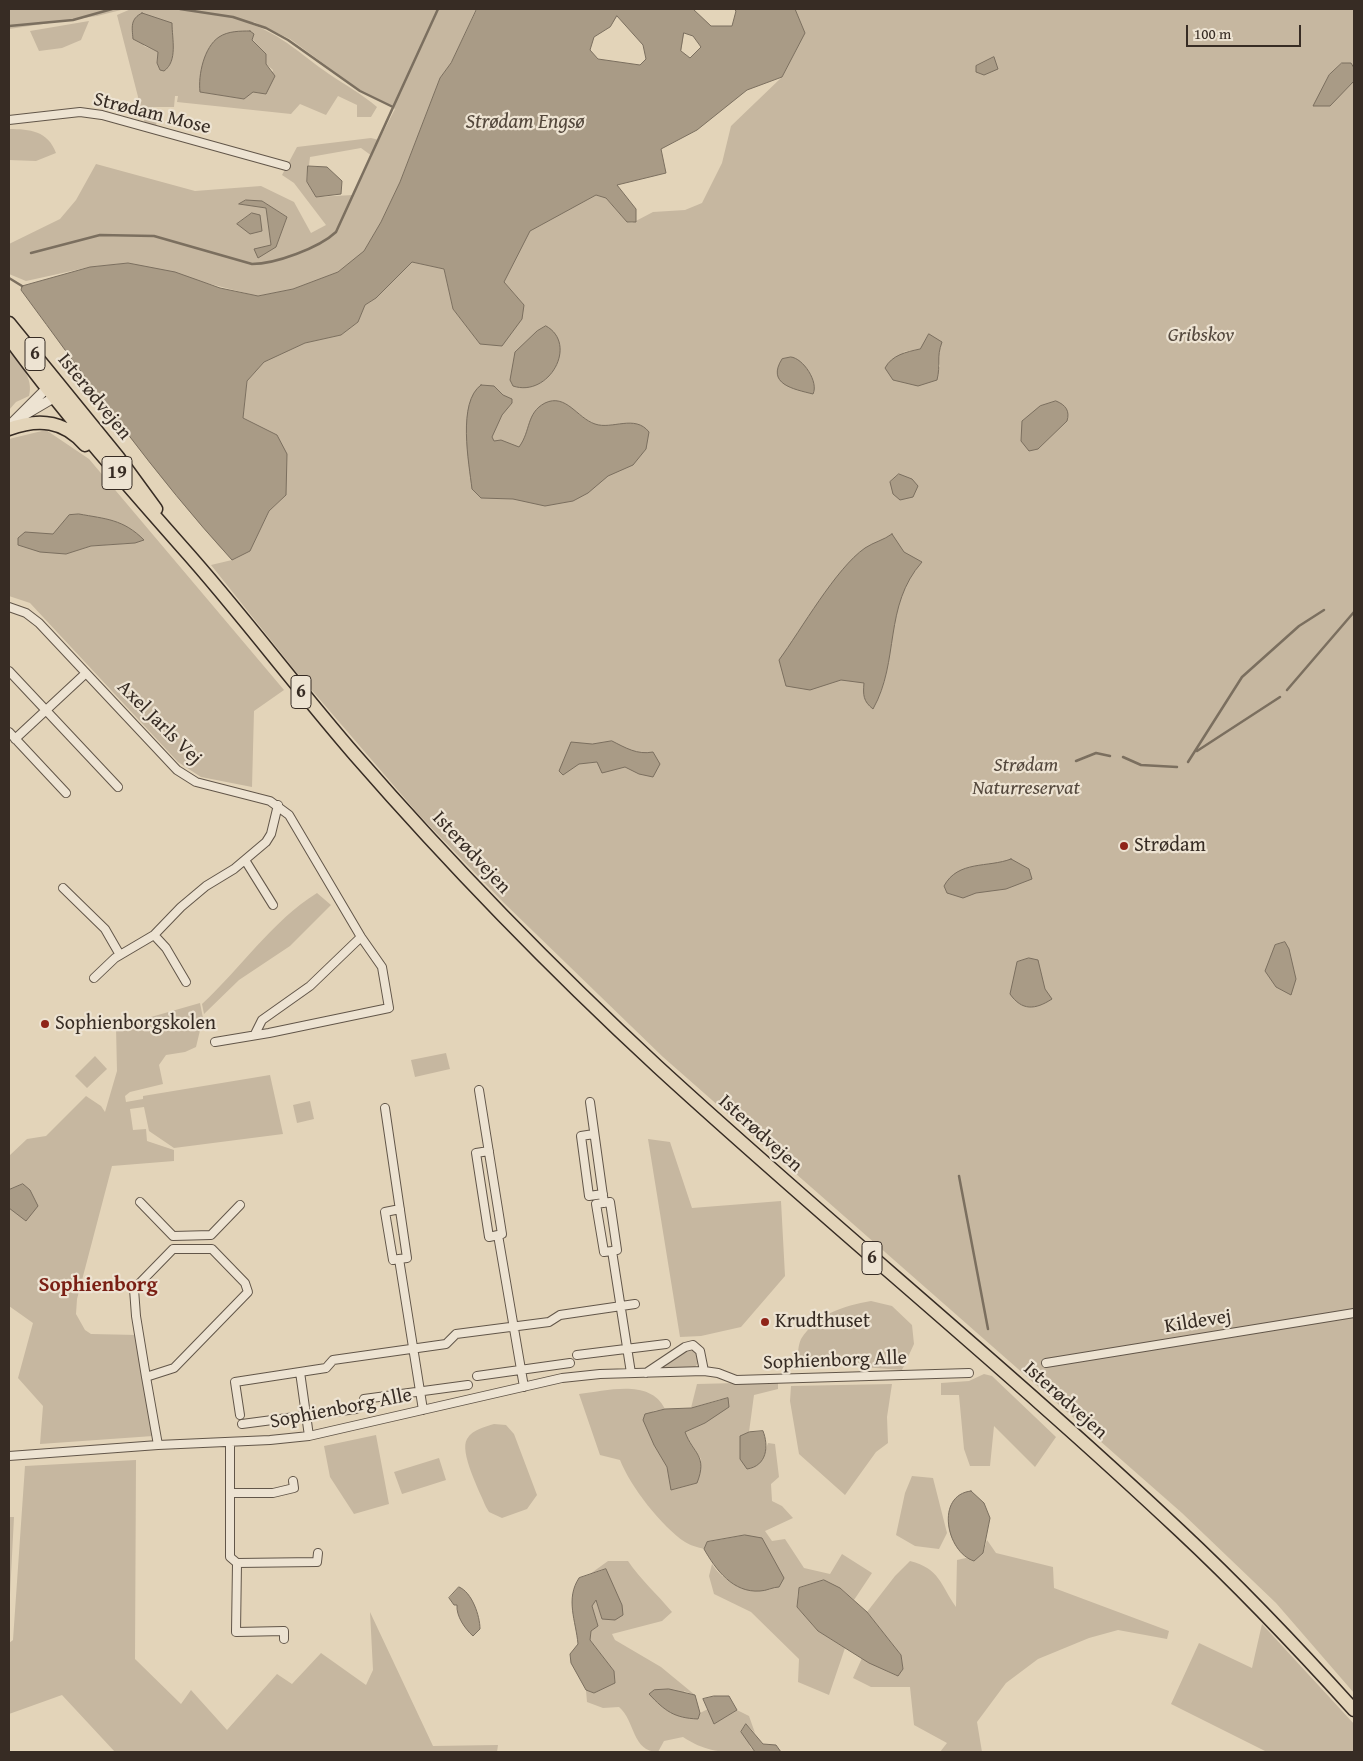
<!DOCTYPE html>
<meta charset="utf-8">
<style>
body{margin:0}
#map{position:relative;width:1363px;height:1761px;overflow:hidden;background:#e3d4b9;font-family:"Gentium Book Plus",serif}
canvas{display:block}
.frame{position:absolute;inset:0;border:10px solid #372c24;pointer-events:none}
.scale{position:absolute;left:1186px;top:25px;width:115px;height:22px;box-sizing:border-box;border:2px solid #372c24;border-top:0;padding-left:6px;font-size:15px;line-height:18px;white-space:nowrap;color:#372c24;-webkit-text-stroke:4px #ede3d2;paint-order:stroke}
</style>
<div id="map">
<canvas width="1363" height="1761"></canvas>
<div class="frame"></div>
<div class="scale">100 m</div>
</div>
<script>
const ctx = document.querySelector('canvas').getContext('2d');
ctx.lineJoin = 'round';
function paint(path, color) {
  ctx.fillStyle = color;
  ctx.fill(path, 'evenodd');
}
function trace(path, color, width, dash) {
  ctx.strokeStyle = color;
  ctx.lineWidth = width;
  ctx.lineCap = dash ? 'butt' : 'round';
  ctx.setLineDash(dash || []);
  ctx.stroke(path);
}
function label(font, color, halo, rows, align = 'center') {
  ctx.font = font + ' "Gentium Book Plus",serif';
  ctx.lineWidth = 4.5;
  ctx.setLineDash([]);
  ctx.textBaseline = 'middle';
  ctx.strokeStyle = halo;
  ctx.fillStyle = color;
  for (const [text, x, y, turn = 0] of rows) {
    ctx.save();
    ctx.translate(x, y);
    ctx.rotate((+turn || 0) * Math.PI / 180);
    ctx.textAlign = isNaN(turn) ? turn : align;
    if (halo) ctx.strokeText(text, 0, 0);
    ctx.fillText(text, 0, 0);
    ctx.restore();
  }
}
paint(new Path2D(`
 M9,9h116l-28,7 -88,13z
 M131,9h346l-26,54 -11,15 -40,104 -19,40 -18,31 -25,19 -45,17 -36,7 -129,-33 -38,4 -64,14 -17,-7v-30l51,-25 16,-19 20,-36 99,27 66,-5 33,16 17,31 15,-8 -32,-42 -12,-8 15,-28 74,-9 8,2 16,-31 -34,-18 -71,-52 -36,-17 -3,2c31,11 52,32 78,50 16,11 33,20 48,33l-6,10h-14v-12l-19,-9 -12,19 -26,-11 -9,10 -114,-12 1,-6h-3l-1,11h-22v10l5,1 -1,9 -11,-3 -28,-109zM135,17l34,50 -9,3 -3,-7 1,-11 -14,-6zM254,34l-2,5 14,15v10l7,6 -7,23 -13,-1 -9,7 -44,-7zM361,148l11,8 -19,39 -37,2 -9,-15 3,-25zM262,201l25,16 -11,30 -5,-2 -5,-37 -26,-4z
 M795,9h559v1684l-78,-90 -94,-90 -519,-456 -159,-154 -85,-88 -122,-142 -86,-108 21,-5 18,-9 19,-40 17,-16 -9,-60 -34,-17 4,-37 17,-20 41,-18 36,-8 17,-13 7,-17 11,-7 36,-36 32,7 9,40 27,35 44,-39 -20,-23 25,-51 67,-36 10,3 21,24 5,1 21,-11 32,-2 17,-7 20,-40 9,-37 51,-49 23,-44zM920,349l17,7 3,11 -37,-15z
 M89,21l-8,19 -19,8 -23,3 -9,-20z
 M9,129c21,0 39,2 47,24l-20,8 -27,-1z
 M9,349c11,14 25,29 20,47l-13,6 -7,8z
 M46,430l43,29 195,231 -30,21 -2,76 -51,-10 -23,-15 -148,-159 -21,-7v-157zM25,533l110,10 -44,3 -25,8z
 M317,893l14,12 -41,41 -51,34 -35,34 -2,-10c39,-36 70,-83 115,-111z
 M200,1003l3,15 -7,29 -11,5 -19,3 -7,10 4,19 -33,8 -5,4 1,6 17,-3v-3l127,-21 13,59 -109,14 -25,-17 -5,-24 -14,2 3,21 13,-1 1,12 27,9v11l-62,5 -35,133 -1,15 9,16 6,4 46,1 16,101 -113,8 3,-38 -25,-28 15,-55 -24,-17v-150l18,-17 19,-3 40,-40 15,10 4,6 12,-41 -1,-44z
 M446,1053l4,16 -35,8 -4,-17z
 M95,1056l12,13 -20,19 -12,-12z
 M310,1101l4,18 -17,4 -4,-18z
 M648,1139l22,3 22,66 89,-7 4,75 -44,51 -40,9 -21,1z
 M871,1301l21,5 20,19 2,19 -12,26 -105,-8c1,-7 1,-17 4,-23 16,-25 42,-33 70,-38z
 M687,1349l9,2 3,11 -4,5 -38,1z
 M984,1374l8,2 64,61 -21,30 -41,-41 -4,40h-20l-6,-17 -5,-54h-18v-12l28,-2z
 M778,1382v7l-24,6 -5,37 -9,5 23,21 5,-15 7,1 4,33 -8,7 1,17 10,5 11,12 -28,13 7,10 13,-2 19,29 26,6 12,-20 30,19 -18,27 -14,-12 -42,3 -1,16 21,24 27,17 -16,47 -31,-13 1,-23 -48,-47 -37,-18 -5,-18 3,-12c12,19 37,31 59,24l-26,-53 -38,7 -3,7c-6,-2 -13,-3 -19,-7 -23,-15 -55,-56 -65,-82l-20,-5 -21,-61c28,-3 71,-16 86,15l-12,2 1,34 13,22 5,23 25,-7 4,-24 -12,-17 -4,-10 20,-9 16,-24 -30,9 6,-24z
 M892,1384l-5,33 1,26 -12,9 -31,43 -46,-41 -9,-53 1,-15z
 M494,1424l12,1 8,9 23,61 -10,14 -25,9 -13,-6 -3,-5c-6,-15 -27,-55 -19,-68 6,-10 18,-12 27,-15z
 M376,1435l13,69 -35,10 -24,-37 -6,-31z
 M439,1458l7,22 -44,14 -8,-22z
 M136,1460l-1,199 46,45 10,-14 36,40 50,-56 15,10 29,-31 45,32 7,-15 -3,-58 63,134 65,-1 -1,7h-382l-53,-57 -53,19v-71l4,-3 12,-174z
 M912,1476l21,2 14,55 -8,16 -24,-3 -19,-11 9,-42z
 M9,1517h5l-5,97z
 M987,1540l9,13 57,14 1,21 115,43 -2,8 -49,-9 -29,8 -51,21 -32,24 -29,39 5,30h-42l7,-9 -33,-18 -4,-38h-39l-18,-9 9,-20 35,18 6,-7 -2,-14 -34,-43 28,-36 15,-15c30,8 30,23 46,46l1,-47 9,-2 8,2 9,-7z
 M608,1561h20c13,19 29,33 44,51l-10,9 -50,13 3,6 46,27 34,28 -11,-4 14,28 2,-6 8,-4 6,15 23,-14 12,6 6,17 -9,-9 4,23 5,5c-30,0 -46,2 -72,-15l-19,4 -6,11c-26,0 -23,-32 -39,-45l-16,1 -16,-6 -1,-12 8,3 21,-11 -1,-11 -24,-31 1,-9 7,-5 -6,-20 4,-6 6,19v-49l-12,4z
 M1262,1624l92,100v28h-87l-96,-48 28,-61 53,25z`), '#c6b7a0');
const water = new Path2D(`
 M477,9h216l18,17h21l4,-15 -2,-2h61l10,24 -23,44 -35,13 -50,40 -36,19 5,24 -49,12 19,24v13h-9l-21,-24 -10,-3 -66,36 -26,51 20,23 -2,14 -20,27 -22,-2 -27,-35 -9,-40 -32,-7 -36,36 -11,7 -7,17 -17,13 -36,8 -41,19 -17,19 -4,37 34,17 10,19 -1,41 -17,16 -19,40 -18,9c-77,-84 -143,-178 -211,-270l1,-4 68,-19 38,-4 47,9 45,16 38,8 35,-7 45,-17 26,-21 17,-29 19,-40 40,-104 11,-15zM617,16l26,29 3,14 -6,6 -42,-6 -8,-9 4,-13 16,-10zM684,33l9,3 8,11 -11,11 -9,-7z
 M142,13l30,10c0,16 6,38 -8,48l-4,-1 -3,-7 1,-11 -25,-13c-1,-12 -3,-20 9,-26z
 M250,31l4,3 -2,6 14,14v10l9,12 -9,18 -13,-2 -9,7 -44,-7c-2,-17 4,-45 19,-55 9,-6 21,-6 31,-6z
 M994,57l4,12 -14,6 -8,-3v-6z
 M1342,63h9l3,5v13l-24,25h-17l16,-31z
 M308,166l19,1 15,14 -1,13 -25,3 -9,-15z
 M246,200l16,1 25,16 -11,30 -18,11 -4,-9 17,-4 -5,-37 -27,-4z
 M252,213l8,2 2,16 -12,3 -13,-10z
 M546,326c33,18 3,72 -33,60l-3,-6 5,-28 22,-21z
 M929,334l13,8c-6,16 -1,22 -5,38l-19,6 -25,-6 -8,-12c7,-13 21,-16 35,-19z
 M791,357c12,1 28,25 22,37 -20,-5 -47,-10 -31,-35z
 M481,385l13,1 9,9 9,4v4l-10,12 -10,22 2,4 7,-1 18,7c12,-16 7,-34 26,-44 21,-10 32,15 50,21 17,6 40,-10 54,8l-3,17 -13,16 -25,11 -20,17 -15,8 -28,5 -32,-7 -32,-1 -9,-9c-3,-26 -15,-87 9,-104z
 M1056,401c10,4 14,10 11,20l-29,28 -9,2 -8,-10 1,-20 18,-15z
 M899,474l13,5 6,7 -5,11 -13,3 -7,-6 -3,-12z
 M79,514c27,5 44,5 65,26l-9,3 -44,3 -25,8 -26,-2 -22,-7v-7l7,-6 28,2 16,-19z
 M892,534l12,18 18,10c-39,44 -22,99 -49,147 -10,-8 -10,-14 -9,-26l-23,-3 -31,10 -24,-4 -7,-26c22,-30 57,-92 86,-112 9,-6 19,-8 27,-14z
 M612,741c14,7 25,14 41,11l7,12 -7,13 -14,-3 -14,-7 -23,6 -5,-11 -18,2 -16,11 -4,-4 12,-29 21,2z
 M1011,859l18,10 3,10 -26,10 -30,4 -13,5 -16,-5 -3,-7c14,-26 44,-18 67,-27z
 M1285,942l4,7 7,30 -5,16 -15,-8 -11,-16 10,-26z
 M1029,958l9,2 7,29 7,10c-17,11 -30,12 -42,-5l7,-32z
 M23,1184l7,6 8,16 -12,15 -17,-13v-18z
 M728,1398l1,9 -24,16 -20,9c8,22 23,23 12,51l-26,7 -4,-23 -13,-22 -11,-25 2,-6 20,-5 26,-1z
 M763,1431c6,15 4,35 -16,38l-7,-10v-23l9,-4z
 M971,1491l13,12 6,15 -7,35 -9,8c-28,-9 -39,-66 -3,-70z
 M745,1535l17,3 22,40 -5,9c-6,0 -13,4 -19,4 -27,2 -44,-21 -56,-42l3,-7z
 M606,1569l16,36 1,10 -8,5 -13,-1 -6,-19 -4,6 6,20 -7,5 -1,9 24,31 1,12 -21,10 -8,-3 -15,-27 -1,-9 8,-10c-2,-23 -13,-45 1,-66z
 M824,1580l16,8 27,24 34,43 2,14 -5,7 -29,-13 -51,-32 -21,-24 2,-19z
 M459,1587c13,5 21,29 21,42l-7,7c-8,-7 -17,-20 -16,-31h-3l-5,-7z
 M669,1689l26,6 5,18 -2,6c-24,-1 -33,-8 -49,-25l5,-4z
 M714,1696h15l8,14 -23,14 -11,-25z
 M746,1724l17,20 13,1 5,7h-26l-14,-20z`);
paint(water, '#a99b86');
trace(water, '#7b6f5f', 1);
trace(new Path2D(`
 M180,9l53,8 33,11 22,12 72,51 33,16
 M9,26l64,-6 39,-11
 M31,253l69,-18 54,1 98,28c23,0 67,-16 84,-32l102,-223
 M9,278l13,8
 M1287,690l67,-78
 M1197,751l83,-54
 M1123,757l18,8 36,2
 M1076,761l20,-8 14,3
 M1188,762l54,-85 57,-51 25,-16
 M959,1176l29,153`), '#7b6f5f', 2.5);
const minor = new Path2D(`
 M9,120l71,-8 22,3 184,51
 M9,607l17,6 13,10 138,147 19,12 74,19 19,14 72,122 21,30 7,41 -120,25 -54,9
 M9,671l109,116
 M9,732l57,61
 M15,739l71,-66
 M245,860l28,45
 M63,888l42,41 15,26
 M154,935l12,13 20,34
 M94,978l21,-20 39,-23 27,-28 25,-21 28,-17 32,-27 5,-8 7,-29
 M255,1034l7,-14 48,-34 51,-49
 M479,1090l23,144 -4,1 26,152
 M590,1102l14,101
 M385,1108l22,150 -8,1 24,151
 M594,1134l-13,2 8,60 14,-2
 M489,1151l-13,2 13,84 9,-2
 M140,1202l33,34 38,-1 29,-30
 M612,1251l-8,1 -8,-48 14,-2 7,48 -5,1 19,122
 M399,1259l-6,1 -8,-48 15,-3
 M577,1355l89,-11
 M1046,1363l308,-50
 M300,1372l9,64
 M646,1373l39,-26 8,-2 7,6 4,20
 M477,1376l93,-13
 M146,1377l-10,-61 -2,-27 39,-40h39l33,34 3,9 -74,76 -28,9 12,68
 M364,1399l104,-14
 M240,1415l-5,-33 91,-14 7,-8 113,-16 10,-10 93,-12 11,-7 75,-11
 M242,1424l114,-15
 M230,1442v115l7,6 -1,69 48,-1v8
 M9,1456l149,-11 112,-5 39,-4 253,-58 38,-4 104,-3 14,2 18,7 233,-7
 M230,1493h43l21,-5 -1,-7
 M237,1563l80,-1 1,-9`);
const tertiary = new Path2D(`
 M21,417l34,-20 2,-4
 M9,426l38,-38 5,-1`);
const trunk = new Path2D(`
 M9,323l109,134 38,52
 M9,338c53,73 113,141 173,209 60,67 114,140 173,208 95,109 197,214 303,312 171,157 352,304 521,463 61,57 119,118 175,180
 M9,429c29,-11 55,-9 76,16`);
trace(minor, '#625649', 10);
trace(tertiary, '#625649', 11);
trace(trunk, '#372c24', 15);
trace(minor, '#ede3d2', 8);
trace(tertiary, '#ede3d2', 9);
trace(trunk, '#e3d4b9', 12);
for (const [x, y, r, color] of [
 [1124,846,5,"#8f2418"],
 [45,1024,5,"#8f2418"],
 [765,1322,5,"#8f2418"]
]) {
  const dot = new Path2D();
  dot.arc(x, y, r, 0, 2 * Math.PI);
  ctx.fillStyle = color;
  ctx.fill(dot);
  trace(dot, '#ede3d2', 2);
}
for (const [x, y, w] of [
 [35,354,20],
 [117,473,30],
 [301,692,20],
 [872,1258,20]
]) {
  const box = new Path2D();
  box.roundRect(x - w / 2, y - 16.5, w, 33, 4);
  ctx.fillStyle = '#ede3d2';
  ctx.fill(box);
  trace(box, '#372c24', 1);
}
label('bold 19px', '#372c24', null, [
 ["6",35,354],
 ["19",117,473],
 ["6",301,692],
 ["6",872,1258]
]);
label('20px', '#372c24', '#ede3d2', [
 ["Strødam Mose",152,114,14],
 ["Isterødvejen",94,397,51],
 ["Axel Jarls Vej",159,723,45],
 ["Isterødvejen",471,853,47],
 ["Isterødvejen",760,1134,42],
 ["Kildevej",1198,1322,-9],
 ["Sophienborg Alle",835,1361,-2],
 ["Isterødvejen",1065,1401,42],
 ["Sophienborg Alle",341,1409,-11]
]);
label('italic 20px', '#54483d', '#ede3d2', [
 ["Gribskov",1201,336],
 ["Strødam",1026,766],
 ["Naturreservat",1026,789]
]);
label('20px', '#372c24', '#ede3d2', [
 ["Strødam",1134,846],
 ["Sophienborgskolen",55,1024],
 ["Krudthuset",775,1322]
], 'left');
label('italic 21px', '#54483c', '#ede3d2', [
 ["Strødam Engsø",525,123]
]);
label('bold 21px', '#7a1f14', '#ede3d2', [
 ["Sophienborg",98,1286]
]);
</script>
